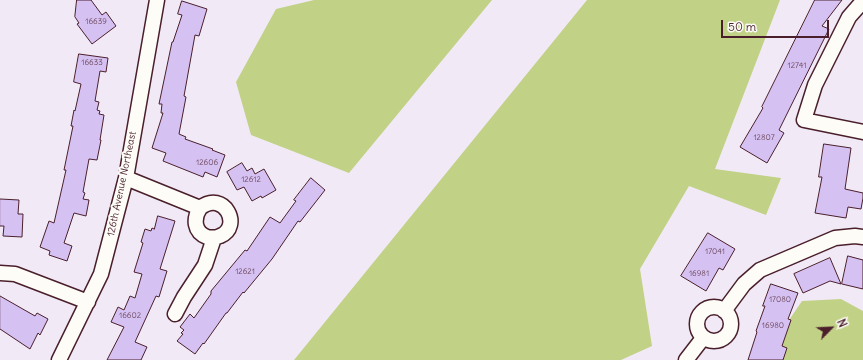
<!DOCTYPE html>
<style>
body{margin:0}
#map{position:relative;width:863px;height:360px;overflow:hidden;background:#f1eaf6;font-family:Delius,sans-serif}
canvas{display:block}
.north{position:absolute;left:811px;top:308px;width:40px;height:40px;-webkit-text-stroke:3px #fdfcf7;paint-order:stroke;rotate:66deg;font-size:11px;font-weight:700;line-height:16px;text-align:center;color:#4a1f2b}
.north::after{content:'';display:block;margin:auto;width:14px;height:18px;background:#4a1f2b;clip-path:polygon(50% 0,100% 100%,50% 72%,0 100%)}
.scale{position:absolute;left:721px;top:20px;width:108px;height:18px;box-sizing:border-box;border:2px solid #4a1f2b;border-top:0;padding-left:5px;font-size:12px;line-height:14px;white-space:nowrap;color:#4a1f2b;-webkit-text-stroke:3px #fdfcf7;paint-order:stroke}
</style>
<div id="map">
<canvas width="863" height="360"></canvas>
<div class="north">N</div>
<div class="scale">50 m</div>
</div>
<script>
const ctx = document.querySelector('canvas').getContext('2d');
ctx.lineJoin = 'round';
function paint(path, color) {
  ctx.fillStyle = color;
  ctx.fill(path, 'evenodd');
}
function trace(path, color, width, dash) {
  ctx.strokeStyle = color;
  ctx.lineWidth = width;
  ctx.lineCap = dash ? 'butt' : 'round';
  ctx.setLineDash(dash || []);
  ctx.stroke(path);
}
function label(font, color, halo, rows, align = 'center') {
  ctx.font = font + ' Delius,sans-serif';
  ctx.lineWidth = 4;
  ctx.setLineDash([]);
  ctx.textBaseline = 'middle';
  ctx.strokeStyle = halo;
  ctx.fillStyle = color;
  for (const [text, x, y, turn = 0] of rows) {
    ctx.save();
    ctx.translate(x, y);
    ctx.rotate((+turn || 0) * Math.PI / 180);
    ctx.textAlign = isNaN(turn) ? turn : align;
    if (halo) ctx.strokeText(text, 0, 0);
    ctx.fillText(text, 0, 0);
    ctx.restore();
  }
}
paint(new Path2D(`
 M314,0h178l-143,173 -98,-38 -15,-53 40,-73z
 M587,0h193l-65,169 66,9 -15,37 -77,-29 -49,83 12,77 -31,14h-327z
 M841,299l22,12v49h-101l40,-59z`), '#c1d185');
const building = new Path2D(`
 M77,0h14l11,15 4,-3 10,14 -24,18 -15,-20 2,-1 -4,-6z
 M815,0h27l-20,26 7,3 -50,101 5,3 -17,30 -27,-16 23,-39 -1,-1z
 M182,1l25,8 -8,27 -4,-1 -11,61 2,1 -7,37 7,3 -1,2 28,10 -1,1 13,5 -8,22 -12,-5 -2,5 -40,-16 3,-8 -14,-5 11,-35h-2l1,-9h-3l13,-62h1l9,-27 -4,-1z
 M79,54l29,4 -2,14 -6,-1 -5,30 4,1 -2,8 3,1 -1,3 5,1 -4,25h1l-4,20 -8,-1 -6,33 2,1 -2,6 6,1 -3,16 -12,-3 -10,30 8,3 -5,15 -18,-6 1,-4 -10,-4 9,-26 5,2 12,-53h-2l9,-44h-2l3,-16 1,1 6,-27 -7,-2z
 M824,144l27,4 -6,41 18,4v5l-2,11 -13,-2 -2,11 -31,-5 7,-36h-3z
 M242,163l5,8 5,-3 3,6 9,-5 12,21 -14,8 -1,-2 -9,5 -8,-14 -7,3 -10,-18z
 M311,178l14,12 -25,32 -2,-1 -26,38 -28,34 -1,-1 -16,21h-1l-22,31 -1,-1 -8,11 -18,-13 6,-7 -2,-1 3,-3 -4,-3 10,-13 4,4 17,-24v-3l34,-41 2,1 23,-34 10,6 16,-22 -2,-1z
 M0,199l19,1 -1,14h5l-1,23 -19,-1 1,-10h-4z
 M158,216l17,5 -15,48 7,2 -8,26 -3,-1 -21,46 12,5 -6,13h-34l17,-33 -13,-5 7,-15 6,3 6,-14 5,2 7,-24 -8,-2 9,-29 -2,-1 4,-13 6,2 1,-3 2,1z
 M708,233l27,16 -12,21 -4,-2 -13,23 -25,-15z
 M848,256l15,4v29l-21,-5z
 M830,258l11,26 -11,-3 -27,12 -9,-19z
 M771,284l27,9 -10,26 3,1 -9,26 5,2 -4,12h-35l9,-28 -1,-1 9,-25h-2z
 M0,296l35,20 2,-3 11,6 -8,16 -2,-2 -8,16 -30,-20z`);
paint(building, '#d5c1f2');
trace(building, '#4a1f2b', 1);
const minor = new Path2D(`
 M863,1l-14,16 -34,68 -11,35 59,12
 M126,178l74,30c-7,11 -6,24 7,29 5,1 9,1 13,-1 23,-9 4,-47 -20,-28
 M0,273l15,1 73,28
 M697 324a17 17 0 1 1 34 0a17 17 0 1 1-34 0Z
 M724,311l20,-27 16,-14 75,-32 20,-2 8,1
 M175,314l9,-17 21,-32 9,-27
 M59,360l42,-86 25,-96 31,-178
 M686,360l17,-22`);
trace(minor, '#4a1f2b', 17);
trace(minor, '#fdfcf7', 14);
label('8px', '#6d485d', null, [
 ["16639",96,22],
 ["16633",92,63],
 ["12741",797,66],
 ["12807",764,138],
 ["12606",207,163],
 ["12612",251,180],
 ["17041",715,252],
 ["12621",245,272],
 ["16981",699,274],
 ["17080",780,300],
 ["16602",130,316],
 ["16980",773,326]
]);
label('10px', '#4a1f2b', '#fdfcf7', [
 ["126th Avenue Northeast",122,184,-78]
]);
</script>
